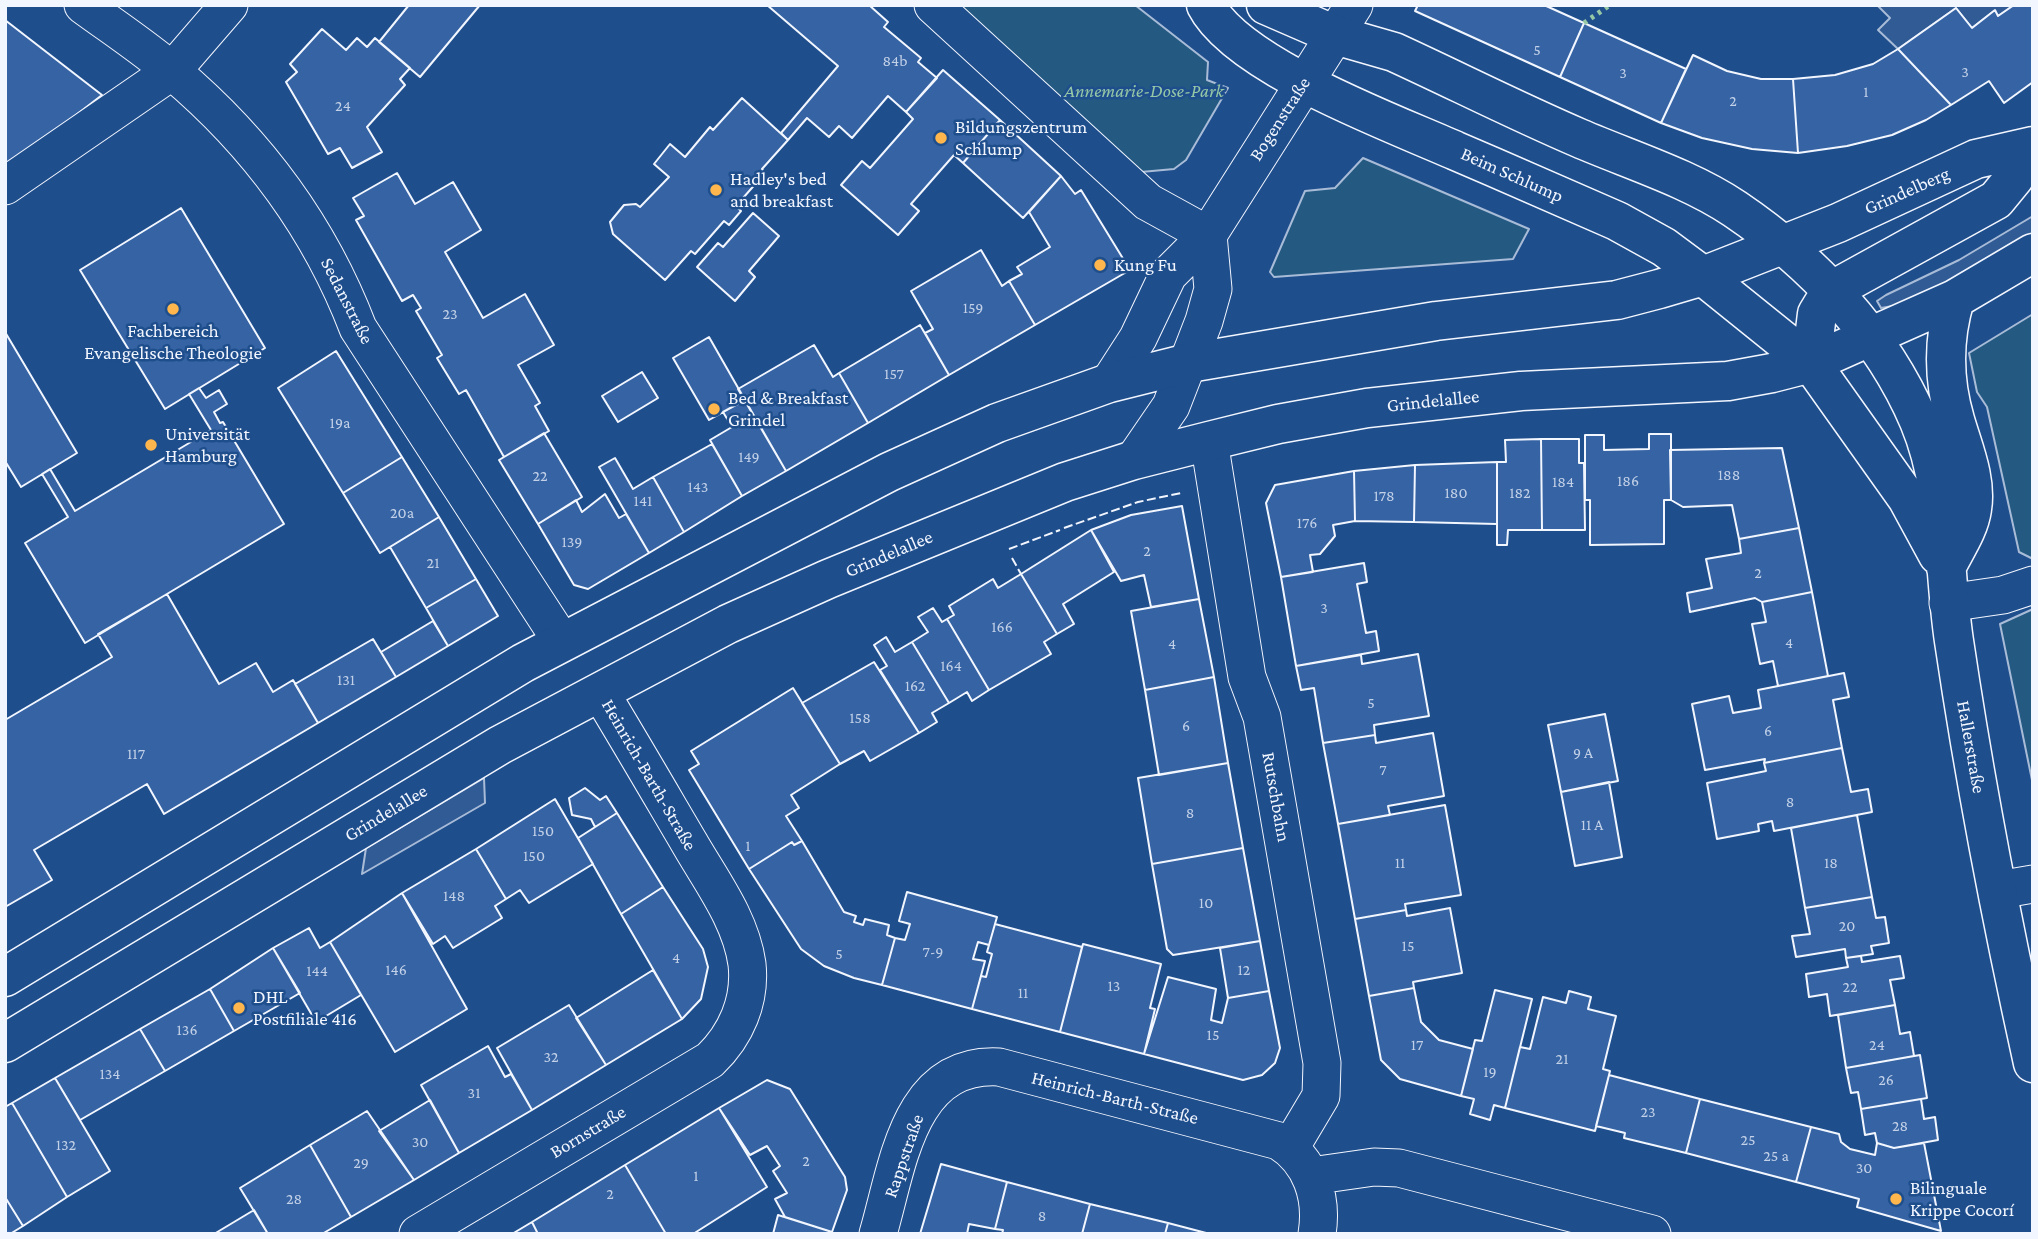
<!DOCTYPE html>
<meta charset="utf-8">
<style>
body{margin:0}
#map{position:relative;width:2038px;height:1239px;overflow:hidden;background:#1f4e8c;font-family:"Crimson Pro",serif}
canvas{display:block}
.frame{position:absolute;inset:0;border:7px solid #f2f6ff;pointer-events:none}
</style>
<div id="map">
<canvas width="2038" height="1239"></canvas>
<div class="frame"></div>
</div>
<script>
const ctx = document.querySelector('canvas').getContext('2d');
ctx.lineJoin = 'round';
function paint(path, color) {
  ctx.fillStyle = color;
  ctx.fill(path, 'evenodd');
}
function trace(path, color, width, dash) {
  ctx.strokeStyle = color;
  ctx.lineWidth = width;
  ctx.lineCap = dash ? 'butt' : 'round';
  ctx.setLineDash(dash || []);
  ctx.stroke(path);
}
function label(font, color, halo, rows, align = 'center') {
  ctx.font = font + ' "Crimson Pro",serif';
  ctx.lineWidth = 5;
  ctx.setLineDash([]);
  ctx.textBaseline = 'middle';
  ctx.strokeStyle = halo;
  ctx.fillStyle = color;
  for (const [text, x, y, turn = 0] of rows) {
    ctx.save();
    ctx.translate(x, y);
    ctx.rotate((+turn || 0) * Math.PI / 180);
    ctx.textAlign = isNaN(turn) ? turn : align;
    if (halo) ctx.strokeText(text, 0, 0);
    ctx.fillText(text, 0, 0);
    ctx.restore();
  }
}
const green = new Path2D(`
 M952,5h183l73,57 -1,18 21,8 -42,72 -12,9 -33,3z
 M1363,158l166,71 -16,30 -239,18 -4,-5 35,-81 30,-3z
 M2033,314v245l-14,-7 -32,-145 -10,-15 -8,-39z
 M2033,609v176l-33,-161z`);
paint(green, '#245a82');
trace(green, '#a8bbd7', 2);
const parking = new Path2D(`
 M1877,5h137l-16,11 -4,-5 -22,17 -16,-20 -58,41 -20,-19 12,-12z
 M2033,216v18l-81,47 -48,23 -23,4 -4,-7 9,-6 73,-35z
 M484,778l1,25 -123,71 4,-26z`);
paint(parking, '#305b95');
trace(parking, '#a8bbd7', 2);
const building = new Path2D(`
 M409,5h71l-60,72 -41,-35z
 M767,5h102l19,17 -4,5 37,31 -3,4 19,16 -31,34 -18,-16 -36,42 -13,-12 -10,11 -22,-19 -19,22 -7,-7 57,-67z
 M1418,5h126l40,18 -24,54 -145,-66z
 M2014,5h19v77l-29,21 -15,-22 -38,24 -53,-56 58,-41 16,20 23,-18 3,6z
 M5,20l97,75 -97,75z
 M1584,23l102,46 -25,54 -101,-46z
 M322,29l24,21 11,-12 10,9 8,-9 35,30 -10,11 5,6 -38,42 15,25 -30,16 -12,-20 -12,6 -42,-72 11,-10 -7,-8z
 M1898,49l53,56 -25,15 -34,15 -45,11 -49,7 -5,-74 42,-4 38,-11z
 M1693,55l34,16 34,8h32l5,74 -46,-4 -50,-11 -41,-15z
 M943,70l57,50 -37,43 -9,-8 -43,49 8,7 -21,24 -57,-50 21,-24 8,7 43,-49 -7,-7z
 M742,98l46,42 -26,29 3,4 -29,33 5,5 -12,14 -5,-4 -29,33 -4,-3 -26,29 -52,-46 -3,-12 14,-17 12,-1 4,3 29,-30 -15,-13 16,-20 15,13 25,-30 3,3z
 M1000,120l61,56 -38,42 -60,-55z
 M397,173l18,31 38,-22 28,48 -36,22 38,66 42,-24 29,51 -36,20 22,38 -5,3 14,25 -45,26 -38,-67 -7,4 -22,-36 5,-3 -26,-44 5,-3 -8,-13 -11,6 -46,-81 8,-4 -11,-18z
 M1061,176l14,18 6,-4 49,80 -95,55 -26,-44 13,-7 -5,-7 33,-20 -21,-35z
 M181,208l84,140 -100,61 -85,-139z
 M753,213l26,23 -30,35 6,6 -20,24 -38,-34 21,-24 5,4z
 M981,250l21,36 7,-5 26,44 -86,50 -24,-42 8,-4 -22,-38z
 M920,325l29,50 -81,48 -29,-50z
 M5,332l72,121 -56,34 -16,-26z
 M709,337l36,63 -36,20 -36,-62z
 M814,345l19,32 6,-4 29,50 -82,48 -48,-82z
 M336,351l66,106 -59,36 -65,-105z
 M642,372l16,26 -40,24 -16,-26z
 M199,388l7,10 13,-8 8,14 -13,8 6,11 3,-1 61,102 -199,119 -60,-100 43,-26 -26,-43 8,-5 25,42 136,-81 -22,-36z
 M745,400l41,71 -44,25 -32,-56 22,-13 -9,-15z
 M544,433l38,64 -44,27 -39,-64z
 M1649,434h22v66h-7v44l-74,1v-45h-5v-65h19v15l45,-1z
 M1541,439l1,91h-34l-1,15h-10v-83h9l-1,-22z
 M1541,439h38v24h5l1,67h-43z
 M712,444l30,52 -58,36 -31,-55z
 M1782,448l17,80 -60,11 -7,-34 -49,2 -12,-7 -1,-50z
 M402,457l37,60 -59,36 -37,-60z
 M615,458l18,31 20,-12 31,55 -35,21 -50,-86z
 M1497,462v62l-83,-2 1,-57z
 M1415,465l-1,57 -59,-1 -1,-50z
 M1354,471l1,50 -22,4 2,11 -15,18 -10,1 3,17 -32,5 -15,-74 9,-18z
 M605,494l14,24 7,-4 23,39 -61,36 -14,-4 -36,-61 38,-24 6,12z
 M1182,506l17,93 -48,8 -7,-32 -23,6 -30,-51 40,-15z
 M439,517l37,62 -50,29 -36,-61z
 M1799,528l13,64 -50,10 -7,-4 -65,14 -3,-19 25,-5 -6,-29 35,-6 -2,-14z
 M1091,530l23,42 -51,32 11,20 -17,10 -36,-60z
 M1364,563l3,19 -10,2 9,49 10,-2 3,20 -83,15 -15,-89z
 M1021,574l36,60 -13,8 7,12 -62,36 -42,-71 7,-4 -5,-9 44,-27 5,9z
 M476,579l22,37 -50,30 -22,-38z
 M1812,592l16,84 -50,10 -5,-25 -13,3 -8,-40 14,-2 -4,-20z
 M167,594l52,90 37,-21 17,29 20,-12 25,43 -154,91 -17,-30 -113,66 18,30 -47,27v-187l107,-63 -14,-23z
 M1199,599l15,78 -69,13 -14,-79z
 M933,608l9,14 5,-3 42,71 -17,11 -5,-9 -18,11 -37,-61 16,-10 -10,-15z
 M433,621l15,25 -52,31 -15,-25z
 M886,637l9,15 17,-10 37,61 -17,10 5,9 -18,11 -39,-63 7,-4 -13,-21z
 M373,639l23,38 -78,46 -23,-39z
 M1418,654l11,62 -55,9 1,10 -52,8 -9,-55 -13,2 -5,-24 65,-11 1,9z
 M874,662l45,71 -49,28 -6,-10 -24,13 -38,-61z
 M1844,673l5,24 -16,3 9,48 -78,15 1,-4 -60,11 -13,-66 37,-8 4,17 28,-5 -3,-18z
 M1214,677l14,86 -69,12 -14,-85z
 M793,688l47,76 -49,31 8,13 -13,8 16,25 -8,4 -2,-3 -43,27 -60,-99 10,-6 -8,-13z
 M1605,714l13,67 -57,11 -13,-67z
 M1433,733l11,63 -56,10 2,9 -52,9 -15,-81 52,-8 1,8z
 M1842,748l9,44 17,-3 4,23 -98,19 -2,-10 -14,3 1,7 -42,8 -10,-56 59,-12 -2,-8z
 M1228,763l15,85 -91,16 -14,-86z
 M1609,782l13,75 -47,9 -14,-74z
 M585,788l15,12 6,-4 11,17 -22,14 -4,-8 -19,-4 -3,-17z
 M555,799l38,65 -64,39 -9,-13 -14,9 -30,-50z
 M1445,805l16,90 -56,9 1,6 -51,9 -17,-95z
 M617,813l46,74 -42,27 -43,-76z
 M1857,815l15,82 -67,11 -14,-80z
 M802,841l42,71 12,4 -2,6 9,3 2,-6 24,6 -2,10 8,3 -13,47 -28,-7 -30,-12 -23,-17 -52,-80 43,-27 2,3z
 M1243,848l17,93 -87,14 -6,-6 -15,-85z
 M476,849l30,50 -11,7 7,12 -49,30 -8,-12 -12,8 -31,-51z
 M663,887l40,62 5,18 -7,32 -19,20 -61,-105z
 M907,892l90,25 -8,28 -11,-3 -5,17 12,2 -13,48 -90,-24 13,-47 10,2 5,-16 -11,-3z
 M402,893l65,116 -72,43 -65,-110z
 M1872,897l4,21 9,-1 4,26 -18,3 2,8 -27,4 -1,-9 -49,8 -4,-21 18,-2 -5,-26z
 M1450,908l12,65 -49,9 1,6 -45,8 -14,-77 51,-9 1,6z
 M995,924l87,23 -22,85 -88,-23 9,-33 5,1 6,-23 -5,-2z
 M309,928l11,20 10,-6 31,53 -45,27 -43,-74z
 M1260,941l9,50 -41,7 -8,-50z
 M1083,944l78,20 -11,44 5,1 -11,45 -84,-22z
 M273,948l27,45 -66,38 -24,-42z
 M1861,956l1,6 38,-6 4,22 -14,2 5,25 -65,11 -3,-22 -18,3 -3,-23 42,-7 -2,-9z
 M653,970l29,49 -76,46 -30,-47z
 M1168,977l48,12 -5,31 11,3 6,-25 41,-7 11,57 -5,15 -13,12 -19,5 -99,-26z
 M1414,988l7,34 18,18 34,9 -12,47 -61,-17 -19,-19 -12,-64z
 M210,989l24,42 -69,40 -25,-42z
 M1495,990l37,9 -27,109 -11,-3 -4,15 -20,-6 4,-15 -13,-3 14,-56 7,1z
 M1569,991l22,6 -3,12 28,7 -13,53 7,2 -15,60 -90,-23 15,-61 10,2 13,-52 23,6z
 M569,1005l37,60 -74,45 -35,-62z
 M1895,1005l5,29 10,-2 4,24 -68,12 -8,-53z
 M140,1029l25,42 -85,49 -25,-42z
 M488,1046l17,31 6,-3 21,36 -73,43 -38,-68z
 M1920,1055l7,43 -66,11 -3,-17 -7,1 -5,-25z
 M1609,1075l91,24 -14,54 -62,-15 1,-5 -29,-7z
 M55,1078l55,93 -43,26 -55,-94z
 M767,1080l23,9 55,88 2,13 -15,42 -47,-15 -10,-18 12,-6 -14,-22 7,-5 -13,-20 -17,9 -31,-47z
 M1700,1099l111,28 -15,55 -110,-29z
 M1921,1099l3,20 11,-2 3,23 -44,8 -17,-5 -2,-10 -10,2 -4,-26z
 M430,1100l29,53 -45,27 -35,-49z
 M12,1103l55,94 -44,29 -18,-29v-90z
 M719,1108l48,79 -74,47h-27l-41,-69z
 M367,1111l47,69 -63,37 -41,-72z
 M1811,1127l28,7 2,8 9,7 25,6 2,-12 17,5 30,-5 17,88 -84,-24 2,-8 -63,-17z
 M310,1145l41,72 -29,17h-54l-28,-46z
 M941,1164l66,18 -12,47 -26,-5 -2,10h-47z
 M625,1165l41,69h-128l-6,-12z
 M1007,1182l83,22 -8,30h-80l1,-4 -8,-1z
 M5,1197l18,29 -13,8h-5z
 M1090,1204l78,19 -3,11h-83z
 M254,1210l14,24h-54z
 M778,1215l54,17v2h-59z
 M532,1222l6,12h-26z
 M1168,1223l42,11h-45z`);
paint(building, '#3563a3');
trace(building, '#f2f6ff', 2);
const minor = new Path2D(`
 M83,5c30,22 62,43 90,67 83,70 146,154 185,256l204,314
 M933,5l215,197 60,33
 M5,186l167,-115 57,-66
 M1109,383l29,-45 30,-63 40,-40 146,-230
 M1209,441l38,236 15,40 60,346 -1,33 -31,52
 M1134,460l37,-54 33,-85 9,-32 -5,-54
 M1948,603l55,-8 30,-10
 M1998,890l35,-6
 M1311,1176l63,-9 25,1 253,66
 M418,1234l292,-174c26,-25 41,-59 37,-96 -6,-44 -35,-82 -57,-120 -30,-51 -59,-101 -90,-152
 M878,1234c20,-68 30,-172 121,-167l280,74c32,20 44,56 38,93`);
const major = new Path2D(`
 M1206,5c31,61 187,118 250,146 54,23 108,47 161,70l47,26 39,29 108,87 96,135 31,57
 M1266,5l69,30 59,17c61,28 122,59 185,86 51,22 110,40 156,71 77,52 147,125 184,212 29,69 24,147 35,220 21,142 48,282 79,422
 M1811,363l6,-49 14,-23 165,-91 18,-22 16,-30
 M1946,568c9,-19 23,-38 26,-59 5,-30 -9,-61 -17,-89 -12,-41 -12,-81 0,-121
 M5,977l518,-314 366,-191 108,-49 112,-40 80,-20 247,-42 181,-21 42,-11 44,-13 135,-53 138,-64 57,-13
 M5,1043l495,-298 228,-121 100,-45 237,-97 69,-22 75,-19 69,-17 89,-16 154,-17 207,-10 44,-8 39,-10 144,-64 78,-46`);
trace(minor, '#f2f6ff', 39);
trace(major, '#f2f6ff', 41);
trace(minor, '#1f4e8c', 37);
trace(major, '#1f4e8c', 38);
trace(new Path2D(`
 M1584,23l26,-18`), '#97c8a6', 5, [3.5, 5]);
trace(new Path2D(`
 M1064,528l74,-26 43,-9
 M1009,549l51,-19
 M1012,558l9,16`), '#f2f6ff', 2, [9, 3.5]);
for (const [x, y, r, color] of [
 [941,138,7,"#ffb74d"],
 [716,190,7,"#ffb74d"],
 [1100,265,7,"#ffb74d"],
 [173,309,7,"#ffb74d"],
 [714,409,7,"#ffb74d"],
 [151,445,7,"#ffb74d"],
 [239,1008,7,"#ffb74d"],
 [1896,1199,7,"#ffb74d"]
]) {
  const dot = new Path2D();
  dot.arc(x, y, r, 0, 2 * Math.PI);
  ctx.fillStyle = color;
  ctx.fill(dot);
  trace(dot, '#1f4e8c', 2.5);
}
label('16px', '#c3d1e8', null, [
 ["5",1537,50],
 ["84b",895,61],
 ["3",1965,72],
 ["3",1623,73],
 ["1",1866,92],
 ["2",1733,101],
 ["24",343,106],
 ["159",973,308],
 ["23",450,314],
 ["157",894,374],
 ["19a",340,423],
 ["149",749,457],
 ["188",1729,475],
 ["22",540,476],
 ["186",1628,481],
 ["184",1563,482],
 ["143",698,487],
 ["180",1456,493],
 ["182",1520,493],
 ["178",1384,496],
 ["141",643,501],
 ["20a",402,513],
 ["176",1307,523],
 ["139",572,542],
 ["2",1147,551],
 ["21",433,563],
 ["2",1758,573],
 ["3",1324,608],
 ["166",1002,627],
 ["4",1789,643],
 ["4",1172,644],
 ["164",951,666],
 ["131",346,680],
 ["162",915,686],
 ["5",1371,703],
 ["158",860,718],
 ["6",1186,726],
 ["6",1768,731],
 ["9 A",1583,753],
 ["117",136,754],
 ["7",1383,770],
 ["8",1790,802],
 ["8",1190,813],
 ["11 A",1592,825],
 ["150",543,831],
 ["1",748,846],
 ["150",534,856],
 ["11",1400,863],
 ["18",1831,863],
 ["148",454,896],
 ["10",1206,903],
 ["20",1847,926],
 ["15",1408,946],
 ["7-9",933,952],
 ["5",839,954],
 ["4",676,958],
 ["146",396,970],
 ["12",1244,970],
 ["144",317,971],
 ["13",1114,986],
 ["22",1850,987],
 ["11",1023,993],
 ["136",187,1030],
 ["15",1213,1035],
 ["17",1417,1045],
 ["24",1877,1045],
 ["32",551,1057],
 ["21",1562,1059],
 ["19",1490,1072],
 ["134",110,1074],
 ["26",1886,1080],
 ["31",474,1093],
 ["23",1648,1112],
 ["28",1900,1126],
 ["25",1748,1140],
 ["30",420,1142],
 ["132",66,1145],
 ["25 a",1776,1156],
 ["2",806,1161],
 ["29",361,1163],
 ["30",1864,1168],
 ["1",696,1176],
 ["2",610,1194],
 ["28",294,1199],
 ["8",1042,1216]
]);
label('italic 19px', '#97c8a6', '#1f4e8c', [
 ["Annemarie-Dose-Park",1144,91]
]);
label('19px', '#f2f6ff', '#1f4e8c', [
 ["Bogenstraße",1280,119,-57],
 ["Beim Schlump",1512,175,24],
 ["Grindelberg",1907,191,-24],
 ["Sedanstraße",347,301,63],
 ["Grindelallee",1433,401,-6],
 ["Grindelallee",889,554,-23],
 ["Hallerstraße",1971,747,80],
 ["Heinrich-Barth-Straße",649,775,60],
 ["Rutschbahn",1276,797,80],
 ["Grindelallee",386,813,-31],
 ["Heinrich-Barth-Straße",1115,1098,14],
 ["Bornstraße",588,1132,-31],
 ["Rappstraße",904,1156,-71]
]);
label('19px', '#f2f6ff', '#1f4e8c', [
 ["Bildungszentrum",955,127],
 ["Schlump",955,149],
 ["Hadley's bed",730,179],
 ["and breakfast",730,201],
 ["Kung Fu",1114,265],
 ["Fachbereich",173,331,"center"],
 ["Evangelische Theologie",173,353,"center"],
 ["Bed & Breakfast",728,398],
 ["Grindel",728,420],
 ["Universität",165,434],
 ["Hamburg",165,456],
 ["DHL",253,997],
 ["Postfiliale 416",253,1019],
 ["Bilinguale",1910,1188],
 ["Krippe Cocorí",1910,1210]
], 'left');
</script>
